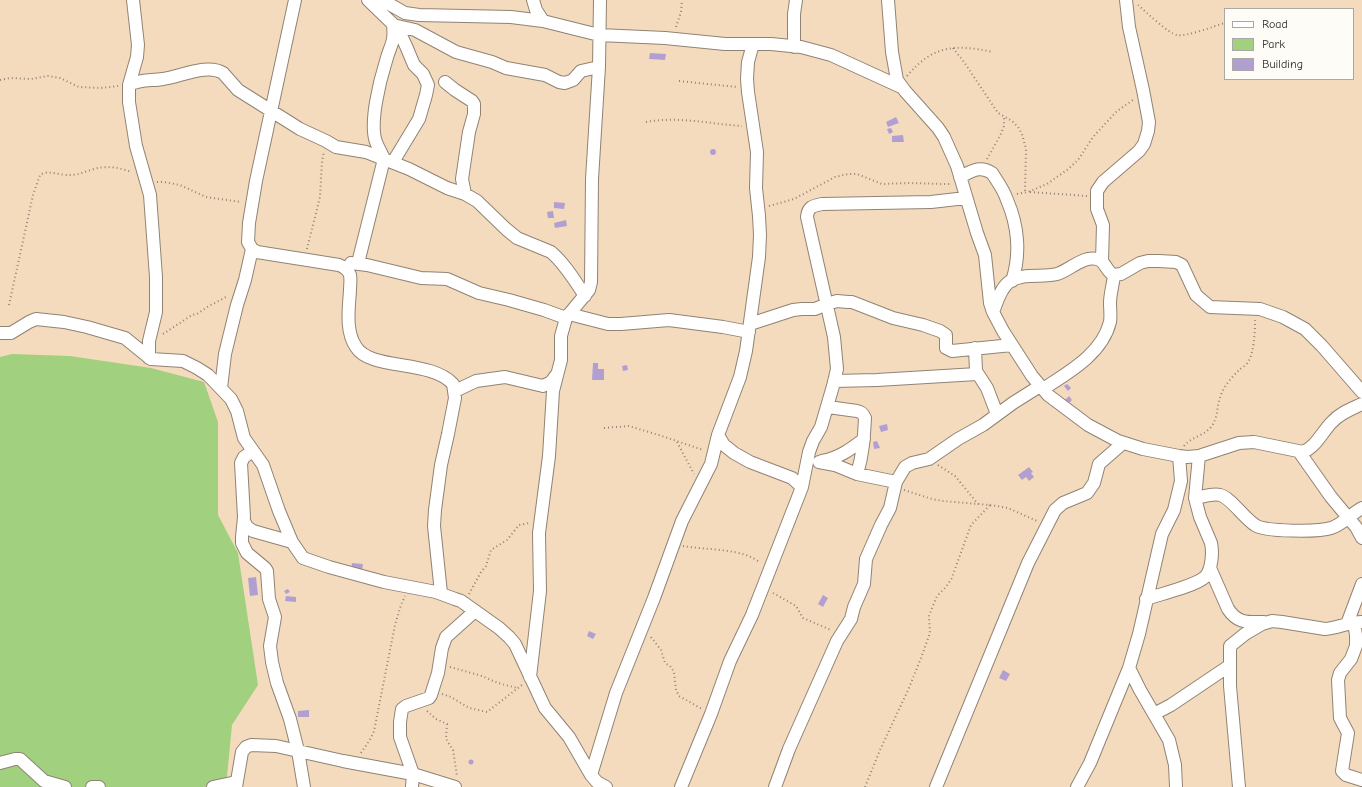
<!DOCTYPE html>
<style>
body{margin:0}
#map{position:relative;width:1362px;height:787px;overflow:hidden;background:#f5dbbe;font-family:"Comic Neue",sans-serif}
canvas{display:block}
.legend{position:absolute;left:1224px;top:8px;width:130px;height:72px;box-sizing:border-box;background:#fdfcf7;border:1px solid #a9a8a5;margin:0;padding:5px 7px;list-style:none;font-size:12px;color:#2b2b2b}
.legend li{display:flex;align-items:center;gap:8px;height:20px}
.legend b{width:20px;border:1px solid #a9a8a5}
</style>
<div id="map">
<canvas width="1362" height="787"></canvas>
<ul class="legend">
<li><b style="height:5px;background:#fff"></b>Road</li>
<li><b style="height:11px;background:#a1d07e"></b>Park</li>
<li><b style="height:11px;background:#b29fd2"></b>Building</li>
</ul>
</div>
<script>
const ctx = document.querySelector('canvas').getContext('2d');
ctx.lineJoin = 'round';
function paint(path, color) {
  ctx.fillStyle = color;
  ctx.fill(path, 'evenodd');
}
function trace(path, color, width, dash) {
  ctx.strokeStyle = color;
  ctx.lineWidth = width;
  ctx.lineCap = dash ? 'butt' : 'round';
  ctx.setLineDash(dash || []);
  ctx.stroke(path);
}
paint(new Path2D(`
 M12,354l58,2 81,12 53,14 14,40v93l20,38 20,132 -26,40 -6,62h-226v-430z`), '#a1d07e');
paint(new Path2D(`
 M650,53l16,1 -1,6 -16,-1z
 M896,117l3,6 -11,4 -2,-5z
 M891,128l2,4 -4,2 -2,-5z
 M903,135l1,7h-12v-6z
 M710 152a3 3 0 1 1 6 0a3 3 0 1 1-6 0Z
 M554,202l11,1 -1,6 -10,-1z
 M553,211l1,7h-6l-1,-6z
 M566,220l1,6 -12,2 -1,-5z
 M593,363h5v6h6v11h-12z
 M627,365l1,5 -5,1 -1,-5z
 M1067,384l4,4 -3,3 -4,-5z
 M1069,396l3,4 -5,5 -3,-4z
 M887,424l1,6 -7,2 -2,-6z
 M877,441l3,7 -6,1 -1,-7z
 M1029,467l4,5 -2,1 3,4 -5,4 -3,-4 -4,3 -4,-5z
 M352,563l11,1 -1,6h-11z
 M256,577l2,18 -8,1 -2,-18z
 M288,589l2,3 -4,2 -2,-3z
 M823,595l5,3 -5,9 -5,-3z
 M286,596l10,1v5l-11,-1z
 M589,631l7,3 -3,5 -6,-3z
 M1003,670l7,4 -4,7 -7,-3z
 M309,710v7h-11v-6z
 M468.5 762a2.5 2.5 0 1 1 5 0a2.5 2.5 0 1 1-5 0Z`), '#b29fd2');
const minor = new Path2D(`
 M133,0l5,45 -1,12 -8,28v17l7,44 14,49 6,82v35l-7,29v17
 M295,0l-39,181 -7,42 -1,19 4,7 5,3 82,13c5,2 9,4 11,10 1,5 0,11 0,15 -1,18 -5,41 6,57 15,24 74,12 97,37l2,14 -7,36 -7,31 -6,45 -1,16 7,67
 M368,0l30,29 8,17 8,19 9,9 5,11 -2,10 -7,24 -26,43
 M382,0l23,13 14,2 92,2 32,4 56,14 66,3 60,6h46l30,3 30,8 70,32
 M533,0l3,10 7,11
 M888,0l4,52 5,28 8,11 33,37 6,9 13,29 20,67 8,22 5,48 3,9 10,19 29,45 16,19 40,30 30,16 25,8 36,7 8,1 12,-1 40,-13 15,-1 49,10c13,-5 19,-20 29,-30 8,-9 19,-13 30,-18
 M794,47v-33l2,-14
 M445,82l10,8 17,11 2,3v10l-5,18 -7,47 3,15
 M129,85c11,-6 22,-4 34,-6 17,-2 44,-16 60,-6l15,17 62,39 26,12 10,6 30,5 43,17 38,19 18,6 12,7 29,28 11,9 34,14c14,12 24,29 34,44
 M960,177c12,-6 20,-12 32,-4 5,8 12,17 15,27 11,25 14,54 5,81
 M1102,261l1,-36 -6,-16v-18l6,-9 36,-31 5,-7 4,-13 1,-9 -6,-32 -14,-63 -3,-27
 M351,263l16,2 54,13 26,1 32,14 30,7 35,10 22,8
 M358,263l26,-104c-2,-6 -6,-11 -8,-17 -7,-19 4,-62 10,-81 4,-16 9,-17 7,-36l22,5 41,22 36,10 14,6 39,7 14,7 6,1 8,-3 8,-9 18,-4
 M993,312c4,-10 7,-23 16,-30 14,-10 33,-4 48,-8 13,-4 25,-18 40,-15 9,2 9,13 17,16l7,-1 19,-11 8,-2h11l17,1 6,3 14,30 14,12 50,2 23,8 22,12 17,17 40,46
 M569,314l39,10h13l48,-4 54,7 26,5
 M750,324l43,-14 9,-1h13l12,-5 10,-3 11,1h4l41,16 30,7 17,6 6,4v13l6,3 60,-6
 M0,333h11l18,-11 7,-3 28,3 23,5 38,11 26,21 32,2 14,7 11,7 23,24 6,12 7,27 19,27 16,46 13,31 11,16 26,9 55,15 52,10 19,7 6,2 38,27 10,9 6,7 30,64 24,29 22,38 6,7 9,5
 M975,348l1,23 11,17 10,26
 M834,381l43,-1 100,-6
 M221,388l4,-34 12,-49 8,-25 7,-31
 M1043,389c26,-17 59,-35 67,-67 1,-6 0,-13 0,-19 0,-9 3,-18 4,-28
 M455,391l21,-10 29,-4 38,9 8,-4 6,-8
 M828,407l29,4c4,1 6,2 8,7 -1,19 -2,37 -8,56
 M718,435l6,10 10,8 16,9 42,16 10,9
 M253,451l-9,6 -3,6 3,54 -2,20v6l5,10 18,15 2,3 2,28 6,18 -5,29 2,16 5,21 13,36 8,32 6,36
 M1300,453l31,44 25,30 6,11
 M822,461c17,-3 29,-12 42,-22
 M819,462l16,3 22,9 39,8
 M1195,498c8,-1 17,-5 25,-3 10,2 24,23 35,30 10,7 64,7 76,3 11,-3 21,-15 31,-20
 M244,521l3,6 6,4 39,11
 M1210,568l18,41c10,15 20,13 36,13
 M1146,599c15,-5 49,-13 59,-22 7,-7 8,-25 6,-34l-11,-26 -5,-19 4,-42
 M1354,622l2,13v11l-5,13 -11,14 -2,7 2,38 8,15 -6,38 4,4 16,5
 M1347,624l15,-40
 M1129,668l11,22 29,50 6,25 1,22
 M530,677l10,-86 -1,-58 10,-77 4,-65 8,-31v-24l5,-18 23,-28 2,-8 1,-103 7,-112 1,-67
 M1154,714l17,-9 58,-39
 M0,763l15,-4h5l24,22 21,6
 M591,775l25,-82 38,-95 28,-77 29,-57 7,-29 22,-58 6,-26 13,-94 1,-22 -1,-19 -3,-28 1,-36 -9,-60 -1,-13 1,-17 5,-18
 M92,787h7
 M213,787l23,-5
 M236,787l6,-35 4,-5 5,-2 25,1 67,15 70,13 42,13
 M412,787l1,-13 -13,-37v-15l2,-13 4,-3 23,-8 2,-3 7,-22 4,-25 4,-11 29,-26
 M681,787l30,-73 19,-53 22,-46 50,-128 7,-35 4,-11 8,-14 12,-41 4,-17 -3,-32 -27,-120c1,-10 5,-11 15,-13l109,-2 35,-4
 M775,787l14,-38 48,-108 14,-22 3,-12 10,-23 2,-25 15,-34 9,-17 6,-26 9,-15 7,-4 17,-4 29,-20 25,-14 30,-22 27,-17
 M936,787l92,-224 27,-53 8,-7 24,-10 7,-10 5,-19 24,-21
 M1077,787l13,-24 39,-95 10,-34 23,-100 12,-24 7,-29 -2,-25
 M1239,787l-9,-101v-40l15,-12 17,-10 10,-3 10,1 43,7c13,-1 24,-7 37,-7`);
trace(minor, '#908374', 14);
trace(new Path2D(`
 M1138,5c7,6 31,29 39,30 10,2 37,-9 48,-12
 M676,27l5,-15 1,-12
 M953,48l11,14 34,51 14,8 6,6 4,7 4,15 -1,43
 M907,76c26,-31 48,-32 86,-24
 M0,80l10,-2 21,1 17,-3 12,2 19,9 22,1 17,-2
 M679,81l58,6
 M646,122c33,-6 64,2 96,4
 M987,159l13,-23 4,-10v-8
 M157,182h7l16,3 26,12 35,5
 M1030,192l57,4
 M1017,194l11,-2 19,-8 20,-14 11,-10 15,-23 24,-26 16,-11
 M769,206l25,-7 41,-22 13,-3h9l25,10 27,-1 33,1h10
 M307,249l13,-52 2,-36 2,-9
 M9,305l24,-110 7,-20c8,-6 21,1 30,0 8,0 14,-3 21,-5 13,-5 28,-3 40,2
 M163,334l29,-19 5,-1 12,-8 19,-10
 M604,428l25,-2 36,11 38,13
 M677,442l17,32
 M1184,446c7,-9 20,-10 27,-19 8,-10 5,-21 10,-32 3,-9 11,-18 18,-25 2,-2 7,-4 9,-8 6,-9 7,-30 7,-42
 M938,465l17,11 23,28
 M904,490l28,9 11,2 47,4 18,3 29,13
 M683,546c21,4 62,2 77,17
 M773,593l23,13 7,12 28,12
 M469,594l12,-22 5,-6 5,-16 16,-10 12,-15 10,-2
 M651,637l10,13 4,13 5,3 4,6 2,18 3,6 23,13
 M450,667l32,9 16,7 19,5
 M442,694l9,3 18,11 18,4 35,-27
 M427,711l9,8 11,5 -1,15 7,11 4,26
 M361,753l10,-15 3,-7 21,-106 6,-20 4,-9
 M865,787l15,-37 29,-62 12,-30 9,-25 -1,-17 3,-8 5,-12 8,-8 6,-8 20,-55 19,-20`), '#908374', 2, [1, 3]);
trace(minor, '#fff', 12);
</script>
